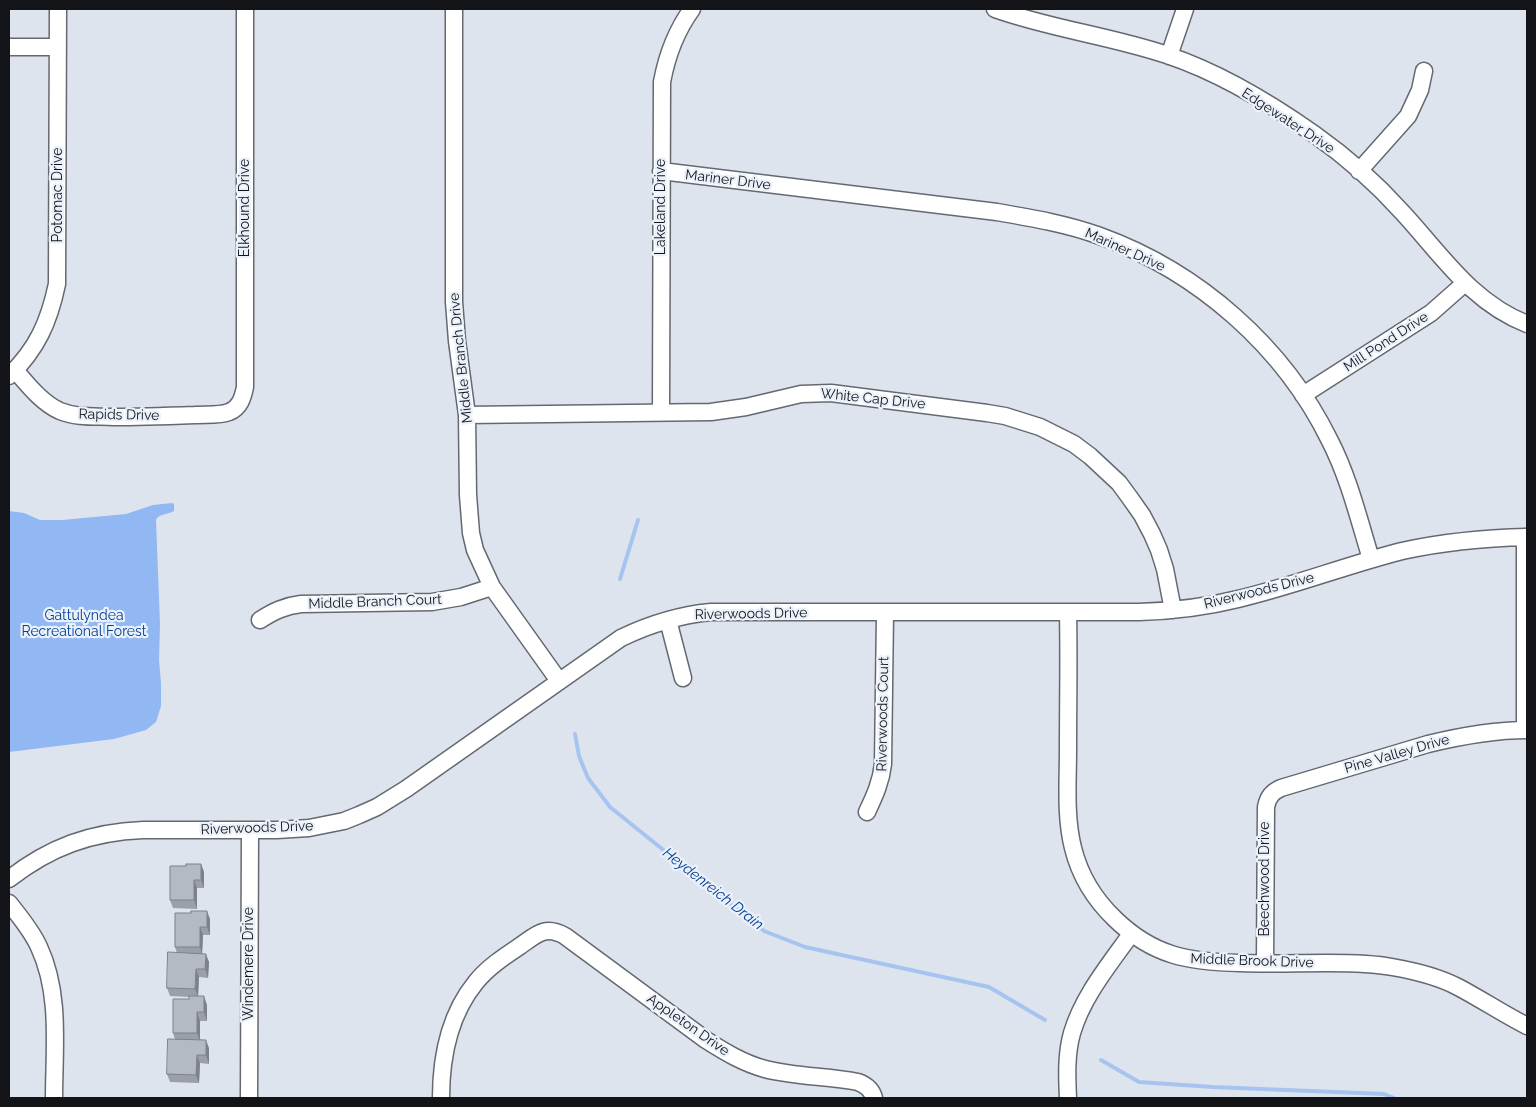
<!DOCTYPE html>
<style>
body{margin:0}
#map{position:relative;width:1536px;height:1107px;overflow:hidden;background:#dee4ed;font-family:Raleway,sans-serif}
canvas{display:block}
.frame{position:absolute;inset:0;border:10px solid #121417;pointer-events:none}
</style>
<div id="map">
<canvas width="1536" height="1107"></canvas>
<div class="frame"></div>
</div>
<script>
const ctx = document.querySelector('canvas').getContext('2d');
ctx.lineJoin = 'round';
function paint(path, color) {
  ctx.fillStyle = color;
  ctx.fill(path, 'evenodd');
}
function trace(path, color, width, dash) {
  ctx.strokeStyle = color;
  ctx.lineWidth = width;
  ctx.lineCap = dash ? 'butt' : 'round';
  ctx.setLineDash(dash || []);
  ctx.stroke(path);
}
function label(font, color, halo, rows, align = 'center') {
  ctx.font = font + ' Raleway,sans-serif';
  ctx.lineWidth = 4.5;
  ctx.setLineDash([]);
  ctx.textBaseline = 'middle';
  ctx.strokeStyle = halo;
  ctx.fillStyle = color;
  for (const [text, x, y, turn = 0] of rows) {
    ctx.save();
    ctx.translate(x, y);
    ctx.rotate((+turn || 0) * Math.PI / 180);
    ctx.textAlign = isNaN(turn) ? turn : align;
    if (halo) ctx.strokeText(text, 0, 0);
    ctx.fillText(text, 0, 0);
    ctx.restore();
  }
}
paint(new Path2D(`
 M172,503l2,1v7c-6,4 -15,2 -18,9l4,104 -1,36 2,23v23l-5,16 -10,8 -32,9 -105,13v-241l15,2 16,7h22l64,-6 27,-9z`), '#91b8f3');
trace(new Path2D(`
 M620,579l18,-59
 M575,734l4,22 9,22 22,29 154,124 41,16 184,40 56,33
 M1101,1060l38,22 74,5 171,7 10,4`), '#a7c4f1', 4);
const minor = new Path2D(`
 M454,9v293l3,39 10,74 1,80 3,38 4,17 17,37 67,94
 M995,9c56,20 116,27 172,46 51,17 103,48 147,79 31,22 62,49 88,78 39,42 69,90 125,112
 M9,47h49
 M1169,56l16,-47
 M661,171l336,41c35,6 70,12 103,24 99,36 184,111 230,205 19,37 29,79 41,118
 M1359,171l49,-55 12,-26 4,-19
 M15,370c13,15 27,33 45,41 17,7 36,5 54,6 27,0 54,-1 81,-2 10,-1 24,1 34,-3 11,-4 14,-15 16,-25v-378
 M9,376c28,-27 40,-54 48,-92l1,-275
 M1303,395l128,-82 34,-30
 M661,412l1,-330c5,-27 14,-51 30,-73
 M467,415l244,-3 35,-5 55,-13 30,-1 156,20 18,3 35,11 34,17 16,12 29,27 11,15 12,17 10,19 7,16 6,19 8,41
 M1525,537v193
 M1068,612c1,46 0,92 0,137 0,33 -3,67 5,99 7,28 21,51 42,71 38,37 74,43 125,44 29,1 59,0 88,0 21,0 43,0 64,4 23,4 45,9 66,20 23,12 45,27 69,39
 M260,620c14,-9 25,-14 41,-16l131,-2 29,-5 31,-10
 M668,620l15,58
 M867,812c8,-17 14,-30 16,-48l2,-151
 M9,879c41,-32 82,-47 134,-49h134l32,-2 35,-7 15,-6 18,-8 29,-18 215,-151c29,-14 58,-23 90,-26h428c33,-1 67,-5 99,-13 55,-13 109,-34 164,-48 41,-9 83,-13 125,-14
 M9,903c11,14 23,28 30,44 22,47 15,101 15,151
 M1265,963l1,-156c2,-10 6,-15 15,-19l147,-44c33,-8 65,-14 99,-14
 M249,1098l1,-268
 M441,1098c0,-41 8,-83 35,-116 12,-15 29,-26 44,-36 17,-12 25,-21 45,-10l141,104c19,12 37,23 59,29 31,8 63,7 93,13 8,3 14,8 16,16
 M1068,1098c-1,-21 -2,-44 4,-65 11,-37 37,-68 59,-99`);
trace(minor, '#646971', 19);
trace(minor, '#fff', 16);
paint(new Path2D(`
 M201,864l3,8v16h-7v21l-24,-1 -3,-8 16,-34z
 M210,919v16h-7l-1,18 7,9 -1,16 -9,-1 -1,19 9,9v16h-7v18l9,9v16l-9,-1 -1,20 -29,-1 -3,-8 8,-35 -2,-6 16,-34v-2l-19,-1 -3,-8 10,-35 -2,-6z`), '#9ba0a8');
paint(new Path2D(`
 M201,864l3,8v16l-3,-8z
 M194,880l3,8v21l-3,-9z
 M207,911l3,8v16l-3,-8z
 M200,927l3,8 -1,21 -2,-9z
 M206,954l3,8 -1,16 -3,-9z
 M196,969l3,8 -1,20 -3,-8z
 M204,996l3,9v16l-3,-9z
 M197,1012l3,9v20l-3,-8z
 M206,1040l3,8v16l-3,-9z
 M197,1055l3,8 -1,20 -3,-8z`), '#7e8288');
const building = new Path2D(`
 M186,864h15v16h-7v20h-24v-34h16z
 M191,911h16v16h-7v20h-25v-34h16z
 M168,952l38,2 -1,15h-9l-1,20 -28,-1z
 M189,996h15v16h-7v21h-24v-34h16z
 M168,1039l38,1v15h-9l-1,20 -29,-1z`);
paint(building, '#b4bac3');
trace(building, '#7e8288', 1);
label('14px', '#121417', '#ebf1fa', [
 ["Edgewater Drive",1288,121,33],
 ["Mariner Drive",728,180,7],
 ["Potomac Drive",58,195,-90],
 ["Lakeland Drive",661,207,-90],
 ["Elkhound Drive",245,208,-90],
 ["Mariner Drive",1125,250,24],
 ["Mill Pond Drive",1386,342,-33],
 ["Middle Branch Drive",461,358,-96],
 ["White Cap Drive",873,399,6],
 ["Rapids Drive",119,415,1],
 ["Riverwoods Drive",1259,591,-14],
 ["Middle Branch Court",375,602,-2],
 ["Riverwoods Drive",751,614,-1],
 ["Riverwoods Court",883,714,-89],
 ["Pine Valley Drive",1397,754,-16],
 ["Riverwoods Drive",257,828,-2],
 ["Beechwood Drive",1265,879,-90],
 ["Middle Brook Drive",1252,961,2],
 ["Windemere Drive",249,964,-90],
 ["Appleton Drive",688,1025,35]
]);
label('14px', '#033f93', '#ebf1fa', [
 ["Gattulyndea",84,616],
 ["Recreational Forest",84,632]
]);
label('italic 15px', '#034093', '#ebf1fa', [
 ["Heydenreich Drain",713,889,38]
]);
</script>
